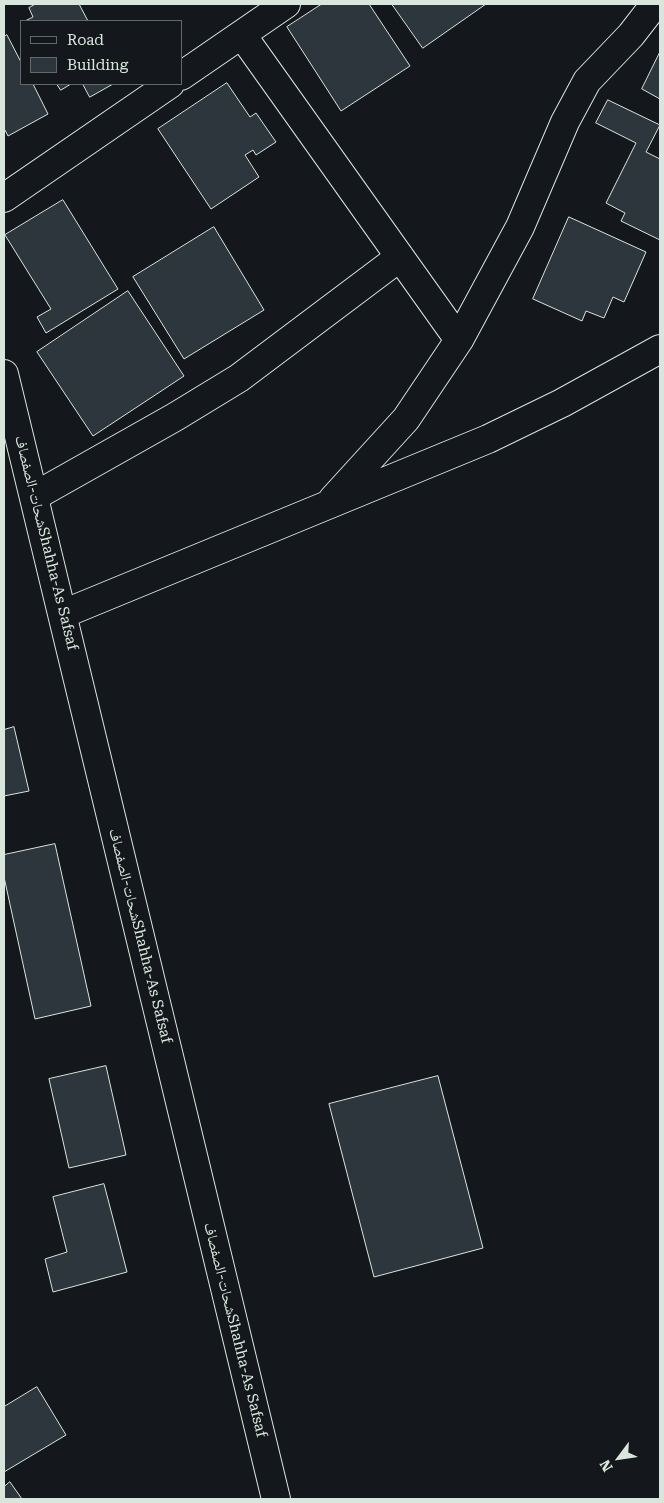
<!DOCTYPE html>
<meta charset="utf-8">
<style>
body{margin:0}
#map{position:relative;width:664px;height:1503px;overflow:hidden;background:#14181c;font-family:"Roboto Serif",serif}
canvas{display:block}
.frame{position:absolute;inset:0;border:5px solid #d8e6dc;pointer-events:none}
.legend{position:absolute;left:20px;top:20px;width:162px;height:65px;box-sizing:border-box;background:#14181c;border:1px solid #626a69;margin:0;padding:6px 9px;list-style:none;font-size:15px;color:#d8e6dc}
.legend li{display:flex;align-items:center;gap:10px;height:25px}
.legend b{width:25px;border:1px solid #626a69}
.north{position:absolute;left:594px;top:1433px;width:50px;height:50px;-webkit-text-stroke:4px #14181c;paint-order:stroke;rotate:239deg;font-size:14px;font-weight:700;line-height:20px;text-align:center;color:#d8e6dc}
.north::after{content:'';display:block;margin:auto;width:18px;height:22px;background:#d8e6dc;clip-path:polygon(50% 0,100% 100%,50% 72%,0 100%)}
</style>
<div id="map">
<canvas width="664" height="1503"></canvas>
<div class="frame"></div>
<ul class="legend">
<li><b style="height:6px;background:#14181c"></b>Road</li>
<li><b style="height:14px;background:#2c363c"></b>Building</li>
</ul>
<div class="north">N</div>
</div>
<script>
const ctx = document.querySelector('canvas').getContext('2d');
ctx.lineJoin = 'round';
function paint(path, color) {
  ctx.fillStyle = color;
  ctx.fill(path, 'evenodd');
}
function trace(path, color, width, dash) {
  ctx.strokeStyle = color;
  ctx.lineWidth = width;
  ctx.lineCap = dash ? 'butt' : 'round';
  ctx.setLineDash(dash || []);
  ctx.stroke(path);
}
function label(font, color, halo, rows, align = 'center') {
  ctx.font = font + ' "Roboto Serif","Noto Naskh Arabic",serif';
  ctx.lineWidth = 4;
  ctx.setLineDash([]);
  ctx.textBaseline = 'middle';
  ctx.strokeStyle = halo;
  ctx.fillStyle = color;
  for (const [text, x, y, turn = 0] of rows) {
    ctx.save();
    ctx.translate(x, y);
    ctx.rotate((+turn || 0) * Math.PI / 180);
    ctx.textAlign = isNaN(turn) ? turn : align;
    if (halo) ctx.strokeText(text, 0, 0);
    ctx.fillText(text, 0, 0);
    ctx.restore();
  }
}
const building = new Path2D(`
 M36,4h43l9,17h-63l8,-4 -4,-9z
 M322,4h47l41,62 -69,45 -54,-84z
 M392,4h94l-63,44z
 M7,35l14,27v22h12l15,30 -40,22 -3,-6 -1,1v-94z
 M660,52v47l-18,-10z
 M227,83l23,34 6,-4 20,29 -20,13 -3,-5 -8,5 14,22 -48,32 -53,-80z
 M57,84h14l-10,6z
 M83,84h30l-23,13z
 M608,100l52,25 -14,27 14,7v81l-39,-19 4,-8 -19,-10 30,-60 -40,-20z
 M63,200l55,89 -72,44 -9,-16 14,-8 -46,-74z
 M569,217l77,35 -22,50 -11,-5 -9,21 -18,-7 -4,10 -49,-22z
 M214,227l50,83 -80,49 -51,-82z
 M128,291l56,85 -91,60 -56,-84z
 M14,727l15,64 -25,5v-66z
 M55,844l36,162 -56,13 -31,-142v-22z
 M106,1066l20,89 -57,13 -20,-89z
 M438,1076l45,172 -109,29 -45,-173z
 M104,1184l23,88 -74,20 -8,-33 22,-7 -14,-55z
 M37,1387l29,48 -62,37v-65z
 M10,1482l12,17h-18v-12z`);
paint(building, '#2c363c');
trace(building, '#d8e6dc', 1);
const minor = new Path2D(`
 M242,35l217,305
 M181,76l105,-72
 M4,198l166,-114
 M35,496l140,-79 64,-39 161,-121
 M333,499l73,-80 53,-79 61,-113 45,-105 22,-41 44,-46 24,-31
 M63,614l425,-175 74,-36 98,-54`);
const secondary = new Path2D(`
 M4,374l272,1125`);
trace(minor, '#d8e6dc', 30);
trace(secondary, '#d8e6dc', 30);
trace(minor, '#14181c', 28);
trace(secondary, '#14181c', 28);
label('15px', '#d8e6dc', '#14181c', [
 ["شحات-الصفصافShahha-As Safsaf",46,543,76],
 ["شحات-الصفصافShahha-As Safsaf",140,936,76],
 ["شحات-الصفصافShahha-As Safsaf",235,1330,76]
]);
</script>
